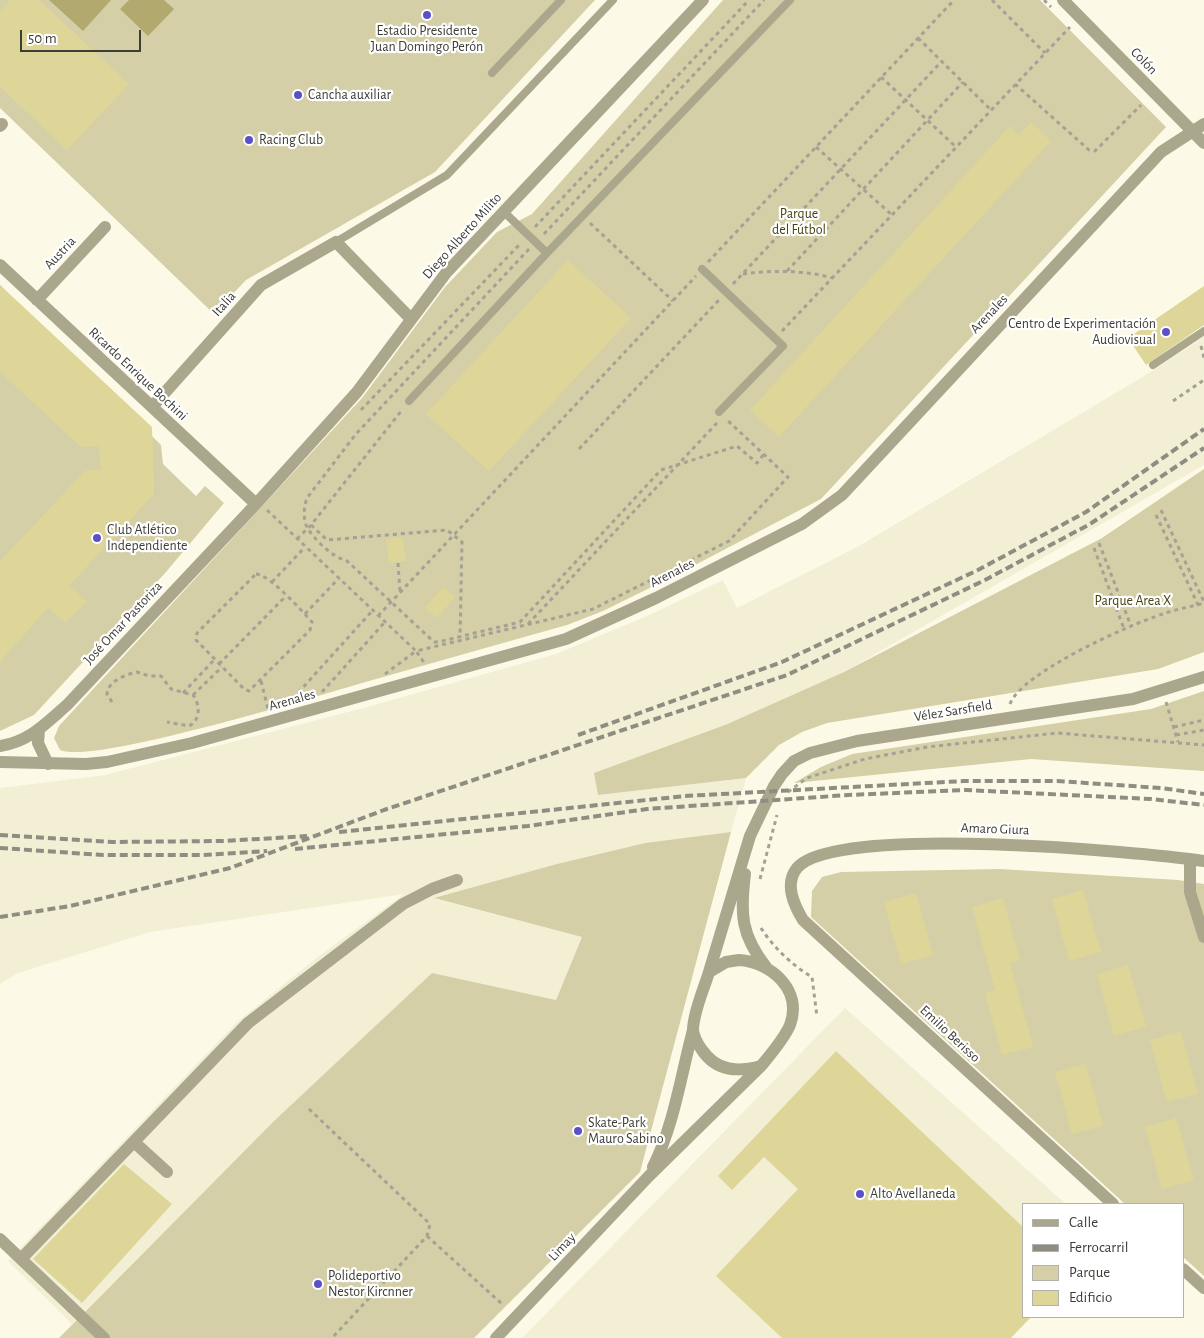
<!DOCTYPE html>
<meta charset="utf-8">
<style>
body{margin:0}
#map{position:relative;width:1204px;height:1338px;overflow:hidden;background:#fcfae7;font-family:"Alegreya Sans",sans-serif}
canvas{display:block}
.legend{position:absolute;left:1022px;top:1203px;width:162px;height:115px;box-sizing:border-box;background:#fff;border:1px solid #b1b1ae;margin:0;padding:6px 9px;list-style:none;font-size:15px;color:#3d3c35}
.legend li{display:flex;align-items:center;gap:10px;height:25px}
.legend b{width:25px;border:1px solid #b1b1ae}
.scale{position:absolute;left:20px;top:30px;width:121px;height:22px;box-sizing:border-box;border:2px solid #3d3c35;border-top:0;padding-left:6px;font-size:15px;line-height:18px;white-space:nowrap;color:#3d3c35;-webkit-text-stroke:4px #fff;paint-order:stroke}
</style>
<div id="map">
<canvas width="1204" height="1338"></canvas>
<ul class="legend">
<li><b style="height:6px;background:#aaa78d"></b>Calle</li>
<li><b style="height:6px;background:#8f8d81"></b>Ferrocarril</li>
<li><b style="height:14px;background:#d4cfa7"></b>Parque</li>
<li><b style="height:14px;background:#ded698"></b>Edificio</li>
</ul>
<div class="scale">50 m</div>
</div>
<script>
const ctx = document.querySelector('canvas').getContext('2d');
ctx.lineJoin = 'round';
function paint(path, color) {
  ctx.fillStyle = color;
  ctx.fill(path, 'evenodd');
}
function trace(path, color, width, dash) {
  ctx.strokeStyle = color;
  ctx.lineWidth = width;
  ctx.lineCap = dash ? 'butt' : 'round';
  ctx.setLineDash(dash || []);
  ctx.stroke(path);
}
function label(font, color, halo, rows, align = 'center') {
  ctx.font = font + ' "Alegreya Sans",sans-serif';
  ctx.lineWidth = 4.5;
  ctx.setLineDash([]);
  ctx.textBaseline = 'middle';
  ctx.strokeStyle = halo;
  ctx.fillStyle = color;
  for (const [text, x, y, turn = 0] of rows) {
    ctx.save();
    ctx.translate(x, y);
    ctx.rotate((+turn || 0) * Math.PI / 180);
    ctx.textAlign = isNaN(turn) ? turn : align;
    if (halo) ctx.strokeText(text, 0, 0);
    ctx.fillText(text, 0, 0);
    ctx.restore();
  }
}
paint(new Path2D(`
 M1204,337v128l-360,207 -119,53 -127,70 148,-17 -15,54 -86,11 -88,21 -121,35 146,38 -26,63 -124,-26 -157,146 -203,204 -64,-63 229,-239 82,-66 85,-62 -254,38 -132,41 -18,11v-196l105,-13 262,-68 189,-53 91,-38 76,-36 14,28 122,-62 290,-173z
 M845,1008l221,196h-43v89l-45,45h-456z`), '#f2efd5');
paint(new Path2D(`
 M0,0h595l-160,172 -189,108 -32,34 -214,-206z
 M723,0h317l126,127 -345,372 -147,77 -71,35 -36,14c-69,19 -137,39 -205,58 -45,13 -270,82 -302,67l-6,-12 5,-12 303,-328 83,-111 52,-55 35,-18z
 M0,285l161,160 2,19 33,32 9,-10 19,17 -58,69 -132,143 -34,16z
 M1204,469v183l-46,17 -331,54 -25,9 -23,13 -33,33 -148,17 -4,-22 131,-48 119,-53 258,-134z
 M1204,691v80l-173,-12 -237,24 27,-16 31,-13 299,-45z
 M731,832l-91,340 -166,166h-415l216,-218 157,-147 124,27 26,-63 -148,-39 123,-34 88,-21z
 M1000,869l178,11 26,4v392l-21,-19v-53h-58l-314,-287 1,-26 10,-14 19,-5z`), '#d4cfa7');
paint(new Path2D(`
 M49,0h62l-28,31z
 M129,0h35l10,9 -26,27 -28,-27z`), '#b1a96d');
paint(new Path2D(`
 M10,0h29l90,84 -62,66 -67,-63v-76z
 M1031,122l20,19 -272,296 -29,-27 260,-284 9,9z
 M568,260l63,58 -142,153 -63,-57z
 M0,285l152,142 2,67 -85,92 18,15 -21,22 -18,-15 -48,54v-101l85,-90 16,-2 -3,-23 -17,1 -81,-75z
 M1204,286v39l-58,40 -18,-27z
 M403,537l3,24 -17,2 -3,-24z
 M443,587l12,10 -18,21 -12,-10z
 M1083,890l18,62 -32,9 -17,-62z
 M916,893l17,62 -32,9 -17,-62z
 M1003,898l17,62 -10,3 23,84 -31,8 -17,-62 10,-3 -23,-83z
 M1128,965l18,62 -32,9 -17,-62z
 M1181,1032l17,62 -31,8 -17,-62z
 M836,1051l187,176v90h8l-20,21h-229l-66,-62 82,-87 -34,-32 -32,33 -14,-14z
 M1086,1064l17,62 -31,8 -17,-62z
 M1176,1118l18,62 -32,9 -17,-62z
 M124,1164l48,40 -90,99 -49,-44z`), '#ded698');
trace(new Path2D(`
 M992,0l53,53
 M1044,0l7,7
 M918,38l73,72
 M881,77l75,70
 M1015,84l74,66 6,1 46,-46
 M816,147l76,68
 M590,223l83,78
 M535,227l214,-227
 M544,234l220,-234
 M529,249l-173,185 -49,64c-3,8 -4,19 -1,27 5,12 28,34 40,35l88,82h4l82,-20 141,-152 76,-24 20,17 7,-9
 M708,262l246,-262
 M787,271l176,-189
 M743,274c30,-4 60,-4 90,4
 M733,284l209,-223
 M782,331l288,-304
 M1201,346l3,12
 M1173,401l31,-21
 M361,410l160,-167
 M579,449l140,-149
 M267,510l149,141 177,-42 136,-68 59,-64 -62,-58
 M1161,510l43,92
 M1156,515l42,90
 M311,525l16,15 120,-10 15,12 -2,96
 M297,539l14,-14 91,-115
 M1099,543l32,83
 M1094,548l30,81
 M398,563l2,29
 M256,574c13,0 46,37 56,48l-2,8 -61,61 -5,-2 -48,-49 1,-7z
 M272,582l33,-35
 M305,614l34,-36
 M378,616l318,-340
 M528,624l189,-201
 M219,664l67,-68
 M385,674l31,-23 9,13
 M261,681l7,28
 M322,692l63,-70
 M183,693l31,-33
 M193,695l29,-28
 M296,700l1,-6 76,-84
 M112,702l-5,-8c1,-13 18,-19 30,-22l12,4h12l10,13 22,6c7,9 8,25 -4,31l-22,-4
 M1166,702l12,40
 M1010,704c11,-31 120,-80 153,-90 13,-5 27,-7 41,-11
 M1174,727l30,-7
 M1176,735l28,-5
 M788,792l19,-14 58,-19 62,-12 130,-14 147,12
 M760,879l17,-64
 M761,928c12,19 32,38 51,49l5,40
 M309,1109l121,115 -3,12 -95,102
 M427,1236l75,68`), '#a4a295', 3, [4, 4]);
trace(new Path2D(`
 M492,73l69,-73
 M336,242l111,-67 166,-175
 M547,253l243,-253
 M702,269l81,77 -64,66
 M1153,365l51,-34
 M409,401l138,-148 -43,-41`), '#aaa78d', 8);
trace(new Path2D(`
 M1063,0l141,143
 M0,126l2,-2
 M0,265l256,239
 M37,300l68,-73
 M152,407l109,-122 75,-43 75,77
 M39,730l-1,13 10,21
 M0,746c29,-4 46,-23 67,-41l189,-201 101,-112 89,-119 257,-273
 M0,762l86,2 21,-2 85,-19 374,-104 90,-41 146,-74 40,-29 319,-343 43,-28
 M1190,859v33l14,45
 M745,874c-5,40 -4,61 21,93
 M739,960c32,2 64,30 51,65 -6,14 -19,29 -29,41 -23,6 -44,6 -59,-16 -4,-5 -9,-15 -9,-21 1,-19 11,-40 16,-57l17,-10z
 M709,972l41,-136 24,-50 8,-12 12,-13 16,-8 47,-12 276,-42 71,-22
 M134,1142l33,30
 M653,1167c21,-42 28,-92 40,-137
 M1113,1204l-310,-284c-9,-15 -19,-36 -6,-52 37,-45 345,-16 407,-7
 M0,1239l104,99
 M21,1259l227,-236 155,-119 29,-15 25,-9
 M1183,1269l21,19
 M496,1338l153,-162 112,-110`), '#aaa78d', 12);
trace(new Path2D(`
 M578,735l204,-73 196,-92 108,-58 118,-83
 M339,832l346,-36 279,-15h93l104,7 43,6
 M0,835l112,7 113,-1 82,-5
 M0,848l103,7h99l65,-4
 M295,849l233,-23 119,-17 201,-14 118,-5 185,9 53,6
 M0,917l70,-11 160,-38 154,-58 403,-135 198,-95 105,-56 114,-76`), '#8f8d81', 4, [8, 4]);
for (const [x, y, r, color] of [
 [427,15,5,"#5a50c8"],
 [298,95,5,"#5a50c8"],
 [249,140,5,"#5a50c8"],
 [1166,332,5,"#5a50c8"],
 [97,538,5,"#5a50c8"],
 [578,1131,5,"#5a50c8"],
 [860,1194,5,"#5a50c8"],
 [318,1284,5,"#5a50c8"]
]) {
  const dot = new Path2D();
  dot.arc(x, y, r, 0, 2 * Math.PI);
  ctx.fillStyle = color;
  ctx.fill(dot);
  trace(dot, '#fff', 2);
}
label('14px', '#3d3c35', '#fff', [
 ["Estadio Presidente",427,31,"center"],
 ["Juan Domingo Perón",427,47,"center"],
 ["Cancha auxiliar",308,95],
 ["Racing Club",259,140],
 ["Centro de Experimentación",1156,324,"right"],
 ["Audiovisual",1156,340,"right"],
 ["Club Atlético",107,530],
 ["Independiente",107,546],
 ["Skate-Park",588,1123],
 ["Mauro Sabino",588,1139],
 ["Alto Avellaneda",870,1194],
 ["Polideportivo",328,1276],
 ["Nestor Kircnner",328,1292]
], 'left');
label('14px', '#3d3c35', '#fff', [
 ["Colón",1144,61,46],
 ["Diego Alberto Milito",462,236,-48],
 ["Austria",60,253,-47],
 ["Italia",224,304,-48],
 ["Arenales",989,314,-47],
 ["Ricardo Enrique Bochini",138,374,43],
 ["Arenales",672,573,-27],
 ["José Omar Pastoriza",123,623,-47],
 ["Arenales",292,700,-16],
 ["Vélez Sarsfield",953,711,-9],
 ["Amaro Giura",995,829,2],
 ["Emilio Berisso",950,1034,43],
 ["Limay",562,1247,-47]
]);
label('14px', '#4a4414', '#fff', [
 ["Parque",799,214],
 ["del Fútbol",799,230],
 ["Parque Area X",1133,601]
]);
</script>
